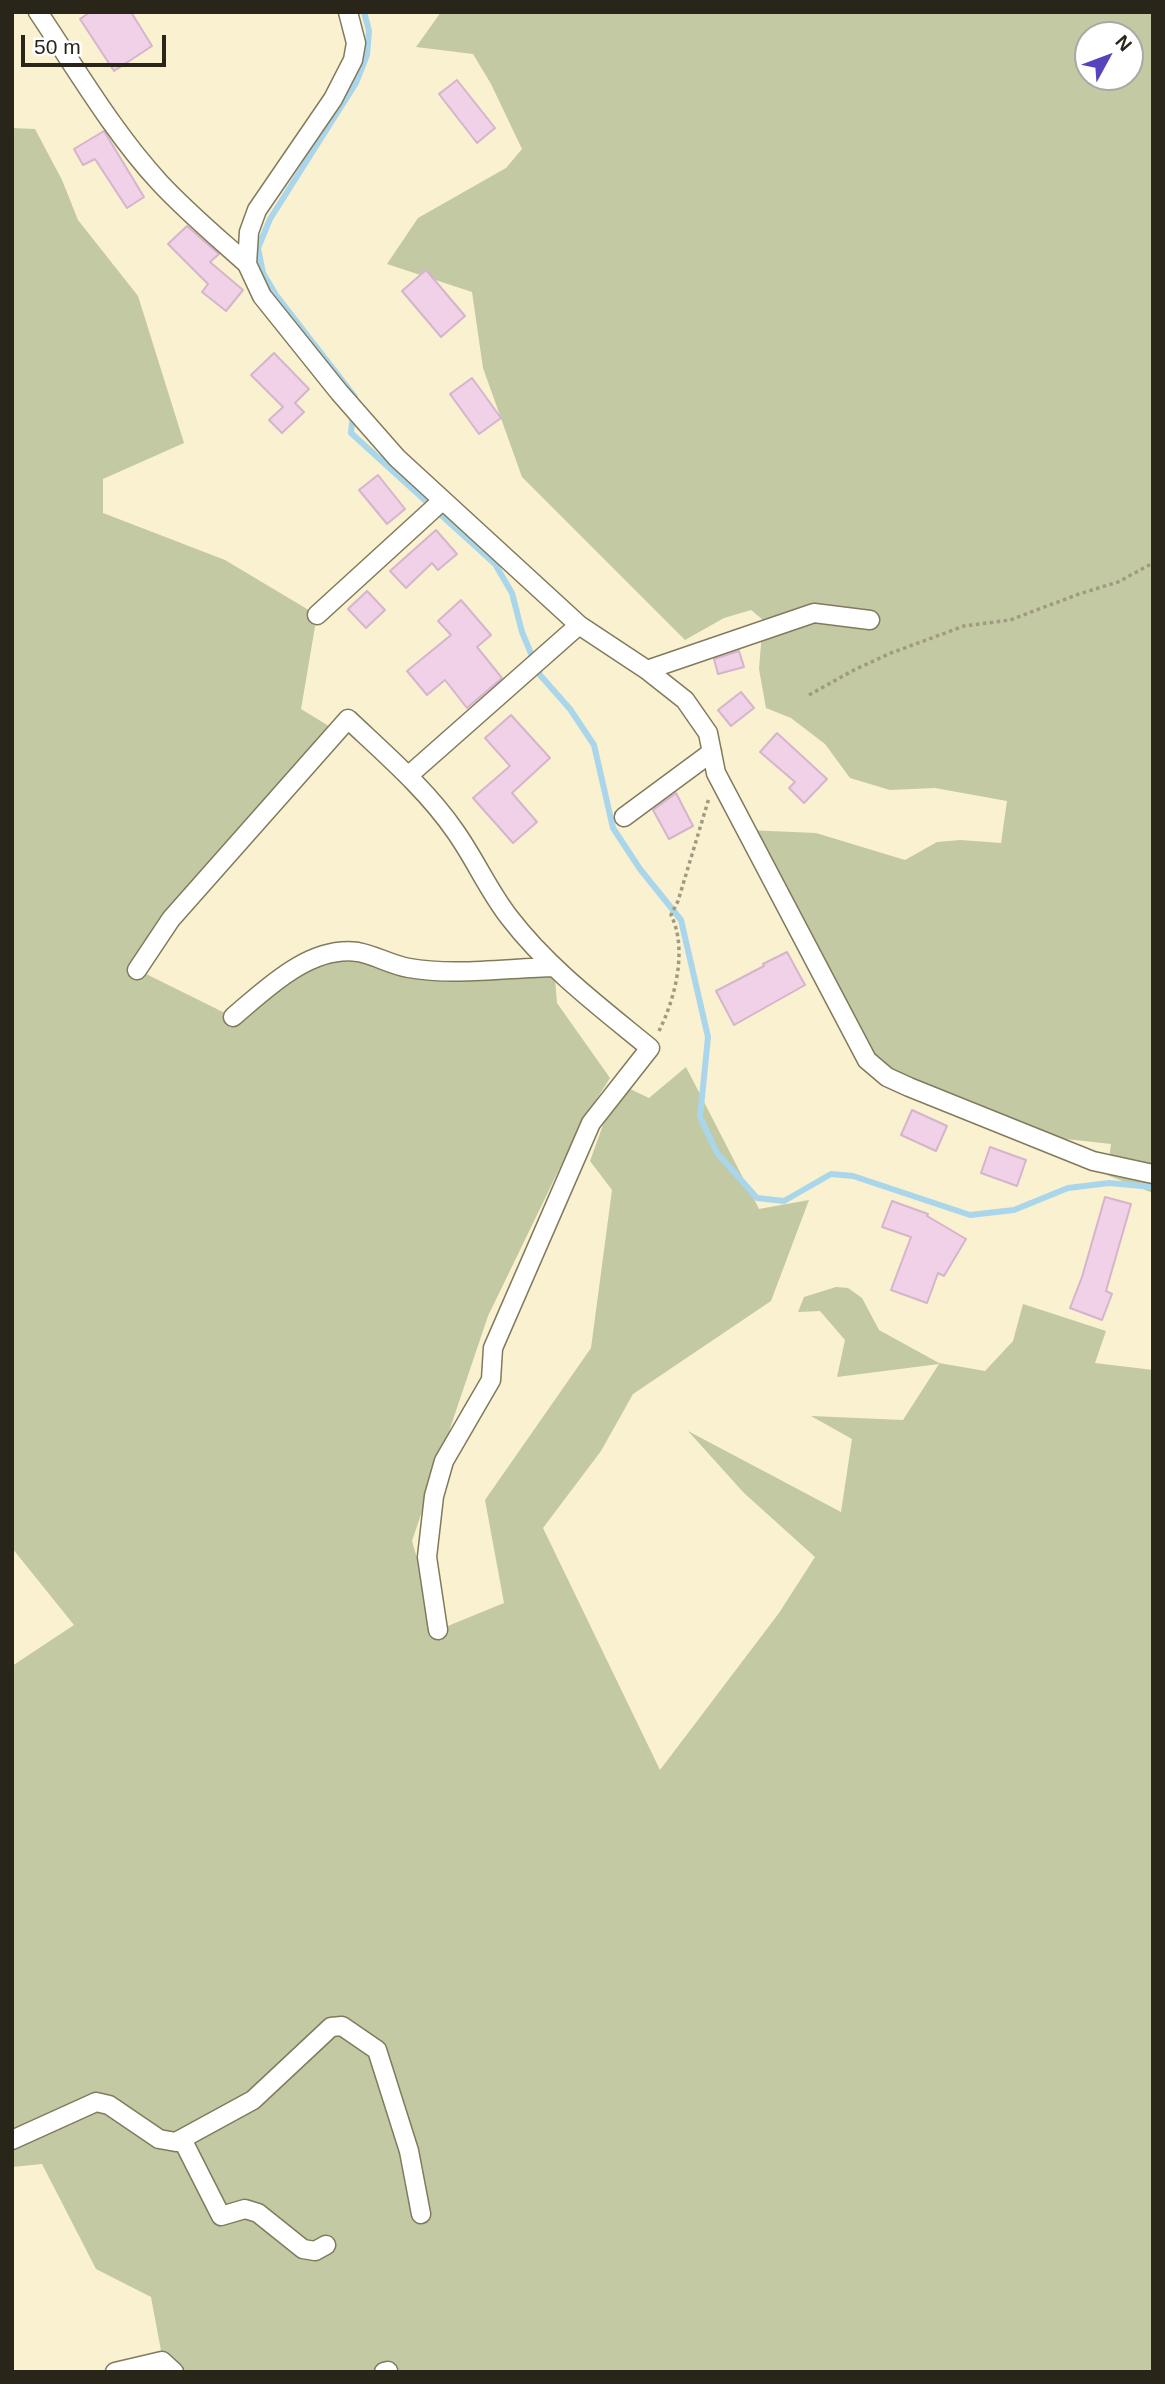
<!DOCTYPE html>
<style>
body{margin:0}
#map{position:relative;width:1165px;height:2384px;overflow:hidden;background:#f9f1cf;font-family:Helvetica,sans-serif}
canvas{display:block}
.frame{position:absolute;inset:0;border:14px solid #292619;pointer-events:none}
.north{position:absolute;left:1074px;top:21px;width:70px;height:70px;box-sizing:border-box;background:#fff;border:2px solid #a9a8a3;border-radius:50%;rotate:49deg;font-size:19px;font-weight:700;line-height:28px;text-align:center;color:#292619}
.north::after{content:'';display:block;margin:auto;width:24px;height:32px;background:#5744bc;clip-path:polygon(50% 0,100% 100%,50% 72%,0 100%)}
.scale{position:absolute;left:21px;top:35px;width:145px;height:32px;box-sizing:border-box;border:4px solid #292619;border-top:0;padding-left:9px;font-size:21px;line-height:24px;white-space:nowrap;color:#292619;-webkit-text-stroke:5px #fff;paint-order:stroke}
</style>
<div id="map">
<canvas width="1165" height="2384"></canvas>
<div class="frame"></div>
<div class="north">N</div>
<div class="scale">50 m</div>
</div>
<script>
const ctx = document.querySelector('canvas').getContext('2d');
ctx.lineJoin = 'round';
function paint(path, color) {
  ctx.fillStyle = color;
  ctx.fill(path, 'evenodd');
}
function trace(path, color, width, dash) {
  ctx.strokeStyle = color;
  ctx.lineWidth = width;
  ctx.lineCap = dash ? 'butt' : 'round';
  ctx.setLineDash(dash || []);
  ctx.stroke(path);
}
paint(new Path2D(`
 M441,12h712v1181l-46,-18 4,-31 -45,-5 -179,-62 -141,-247 70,3 89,27 32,-18 23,-2 41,3 6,-42 -72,-13 -45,2 -40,-12 -25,-34 -34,-26 -25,-10 -7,-39 4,-49 -12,-10 -27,8 -39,22 -163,-163 -39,-109 -11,-76 -85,-28 31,-46 88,-50 16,-19 -31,-65 -18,-30 -57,-7zM1088,35h42v42h-42z
 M12,128l23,1 27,51 16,40 60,76 46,147 -81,36v34l122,47 92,55 -16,94 36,22 -199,239 95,47 83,-58 134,11 104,-3 3,36 53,75 -27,42 -95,196 -76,225 26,89 66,-27 -19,-103 106,-152 21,-158 -22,-29 13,-36 25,-37 21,10 37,-31 73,142 50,-9 -38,101 -138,93 -32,57 -58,77 117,242 119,-157 36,-56 -71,-64 -56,-62 153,81 11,-73 -41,-23 92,4 36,-56 -102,13 8,-37 -25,-29 -22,1 6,-15 32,-10 12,1 14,10 17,32 60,33 46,8 28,-30 10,-37 83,27 -11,32 58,7v1002h-988l-14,-75 -55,-28 -54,-105 -30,3v-501l62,-41 -62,-77z`), '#c2c9a3');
trace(new Path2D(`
 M354,402l1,-5 -79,-102 -13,-22 -5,-25 12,-29 86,-136 11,-28 2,-24 -5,-19
 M353,413l-2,20 144,131 17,29 10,39 18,43 30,34 24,36 19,83 27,41 41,51 27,117 -8,80 17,36 40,45 27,3 47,-27 22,2 117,39 44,-5 54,-22 41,-5 44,4`), '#aad6ec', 6);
const building = new Path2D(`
 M90,12h41l21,34 -38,25 -34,-52z
 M457,80l38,48 -18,15 -38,-49z
 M104,131l40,66 -17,11 -32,-49 -12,6 -9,-16z
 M187,226l32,28 -9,8 33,28 -17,21 -24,-19 6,-8 -40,-40z
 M426,270l39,46 -24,21 -39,-46z
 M274,353l35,36 -14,14 9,9 -22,21 -13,-13 14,-13 -32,-32z
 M472,378l29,40 -22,16 -29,-40z
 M378,475l27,34 -18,15 -28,-34z
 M436,530l21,24 -19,16 -6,-7 -26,25 -16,-17z
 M367,591l18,19 -19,18 -18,-19z
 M461,600l30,35 -14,12 25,31 -35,30 -22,-28 -18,15 -20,-24 44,-36 -13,-14z
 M739,651l5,16 -26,7 -4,-15z
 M741,692l13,16 -23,18 -13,-16z
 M511,715l39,43 -38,35 25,29 -24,21 -40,-45 37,-32 -25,-28z
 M777,733l50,46 -23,24 -15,-15 6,-6 -35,-30z
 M676,793l17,33 -24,13 -16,-29z
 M787,952l18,33 -71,40 -18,-34 48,-25 -1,-2z
 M912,1110l35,16 -11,25 -35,-16z
 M990,1147l36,13 -9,26 -36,-13z
 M1105,1197l26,7 -25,87 6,3 -10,26 -32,-12 12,-31z
 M892,1201l36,13 -1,2 39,23 -22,37 -6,-3 -11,30 -36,-13 20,-53 -29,-10z`);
paint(building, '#f0d1e7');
trace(building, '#d4b5cb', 2);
const minor = new Path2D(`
 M38,12c39,58 75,120 122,171 27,29 58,55 87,81
 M348,12l8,31 -3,17 -20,39 -76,111 -8,22 -2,32 15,32 77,96 58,66 182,167 68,45 38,30 23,33 8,40 151,287 20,17 22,10 184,74 60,13
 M317,615l126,-115
 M647,670l167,-57 56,7
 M408,776l171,-151
 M624,817l88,-65
 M137,970l34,-51 177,-200c37,35 78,70 107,112 20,28 33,59 54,86 39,51 91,90 141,131l-59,75 -98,225 -2,32 -47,81 -10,35 -7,61 11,73
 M233,1017c33,-28 77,-72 125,-65 17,3 33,13 51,16 45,8 99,0 145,-1
 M182,2139l39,77 24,-7 13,4 45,36 12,2 11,-6
 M12,2140l84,-38 13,3 50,34 17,3 77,-42 78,-73 11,-1 35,24 32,101 12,63
 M115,2372l47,-11 12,11
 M384,2372l4,-1`);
trace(minor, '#827a5c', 21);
trace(new Path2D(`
 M809,695l45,-25 37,-17 73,-27 46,-6 69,-26 39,-12 35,-19
 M659,1031c16,-32 29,-82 12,-116l7,-14 31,-103`), '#a09a81', 3.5, [3.5, 3.5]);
trace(minor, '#fff', 18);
</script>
